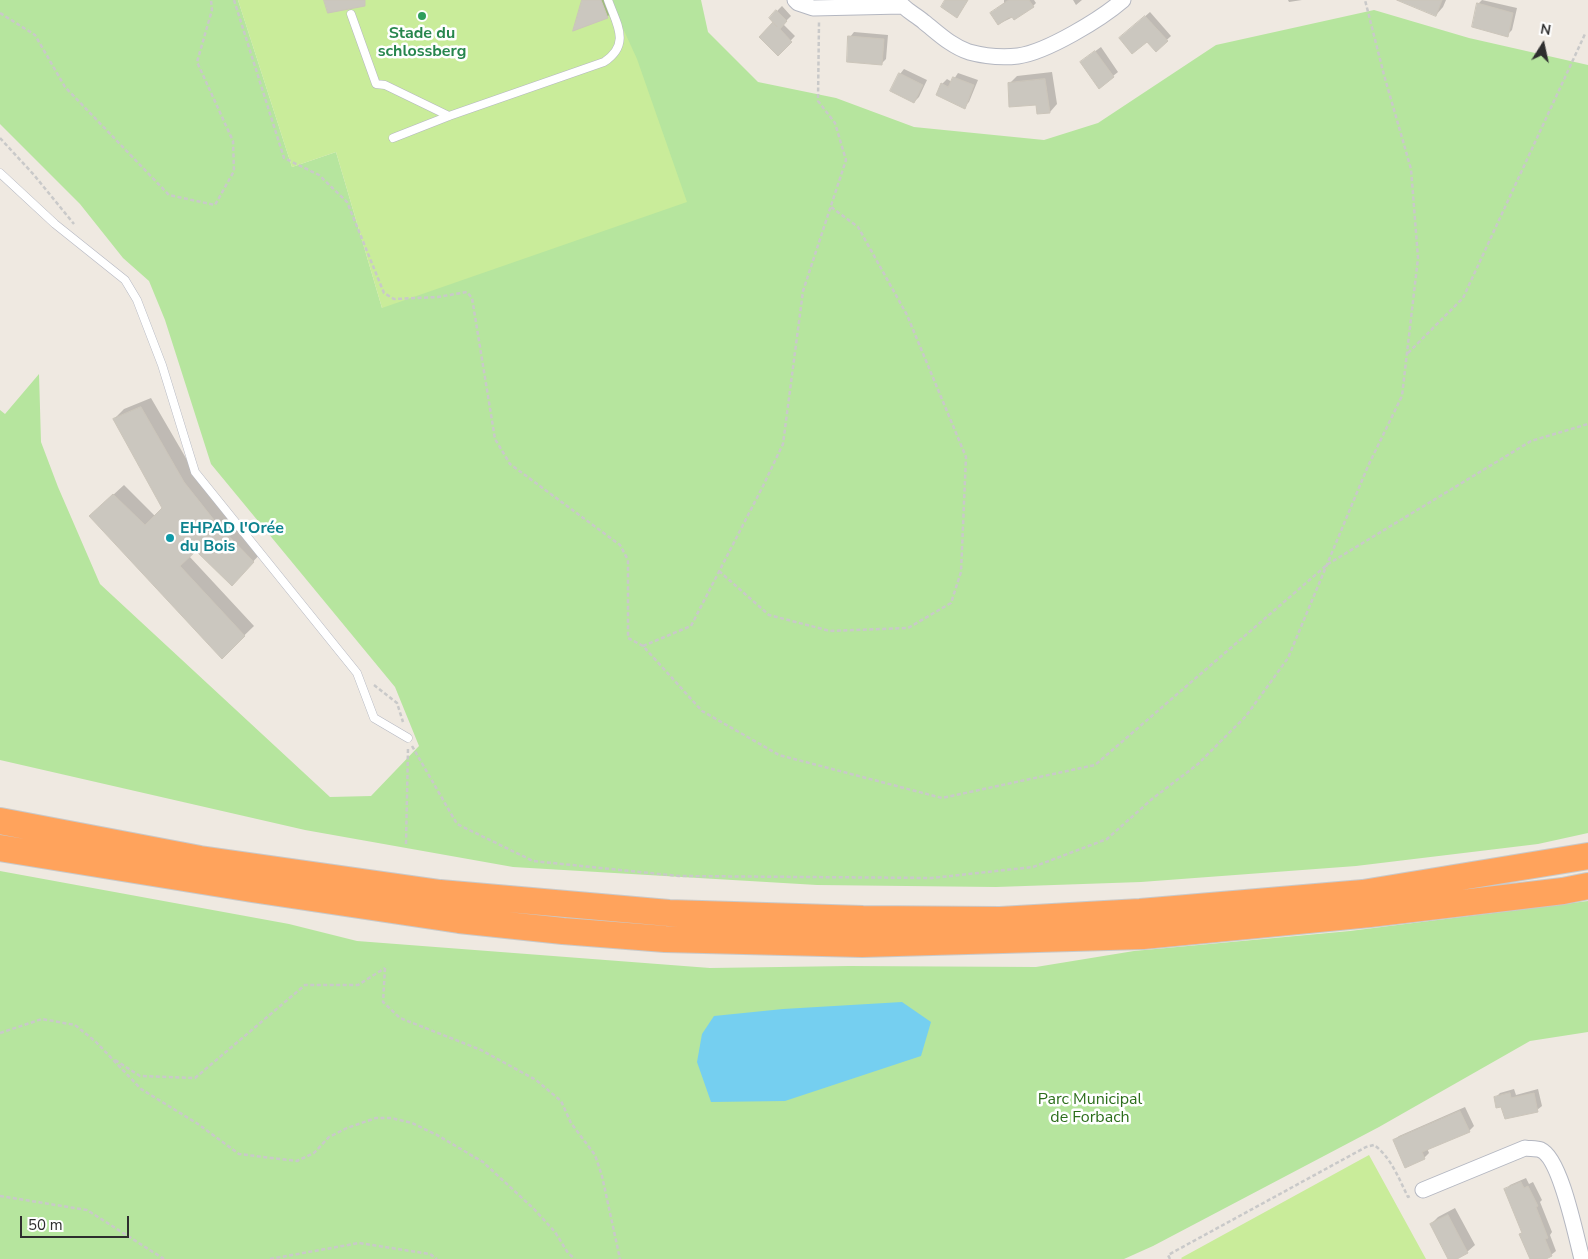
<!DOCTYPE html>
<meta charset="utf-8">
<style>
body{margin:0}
#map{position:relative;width:1588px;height:1259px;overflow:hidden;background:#efe9e1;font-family:"Nunito Sans",sans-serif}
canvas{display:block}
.north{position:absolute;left:1518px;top:20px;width:50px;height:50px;-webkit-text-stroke:4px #fff;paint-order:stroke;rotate:10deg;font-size:14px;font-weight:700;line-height:20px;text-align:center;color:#2e2e2e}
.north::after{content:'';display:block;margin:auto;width:18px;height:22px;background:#2e2e2e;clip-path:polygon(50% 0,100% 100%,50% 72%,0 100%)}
.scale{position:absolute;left:20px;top:1216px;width:109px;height:22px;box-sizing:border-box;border:2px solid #2e2e2e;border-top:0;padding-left:6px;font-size:15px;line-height:18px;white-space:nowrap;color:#2e2e2e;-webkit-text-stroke:4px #fff;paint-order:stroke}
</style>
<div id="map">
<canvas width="1588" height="1259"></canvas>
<div class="north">N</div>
<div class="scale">50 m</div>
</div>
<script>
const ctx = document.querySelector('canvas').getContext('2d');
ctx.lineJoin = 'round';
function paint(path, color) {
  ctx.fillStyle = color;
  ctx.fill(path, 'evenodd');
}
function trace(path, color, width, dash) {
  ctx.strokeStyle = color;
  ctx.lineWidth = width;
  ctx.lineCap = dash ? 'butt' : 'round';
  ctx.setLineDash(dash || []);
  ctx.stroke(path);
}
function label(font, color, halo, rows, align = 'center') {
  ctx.font = font + ' "Nunito Sans",sans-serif';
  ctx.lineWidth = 5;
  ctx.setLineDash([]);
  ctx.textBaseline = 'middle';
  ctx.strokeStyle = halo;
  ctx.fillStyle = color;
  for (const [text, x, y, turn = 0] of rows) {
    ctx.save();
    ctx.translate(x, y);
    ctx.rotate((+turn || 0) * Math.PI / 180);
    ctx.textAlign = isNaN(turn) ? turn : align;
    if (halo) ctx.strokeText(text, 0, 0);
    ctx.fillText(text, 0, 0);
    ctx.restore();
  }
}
paint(new Path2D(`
 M0,0h238l54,167 44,-15 46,156 228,-308h91l7,32 50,50 78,16 78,29 130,13 54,-17 118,-78 158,-35 95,28 119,27v768l-50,11 -182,22 -215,16 -145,5 -179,-2 -304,-18 -208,-37 -305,-70v-350l5,4 34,-40 2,68 17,45 42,97 230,213 41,-1 48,-50 -24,-59 -184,-223 -46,-144 -16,-39 -26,-23 -43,-54 -80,-80z
 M0,871l289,53 68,17 353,27 139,-2 187,1 98,-16 216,-20 238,-30v131l-58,9 -151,86 -226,119 -29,13h-1124z`), '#b6e59e');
paint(new Path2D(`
 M238,0h372l27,59 50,143 -305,106 -46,-156 -44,15z
 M1369,1155l57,104h-244l-1,-1z`), '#c9ec9a');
paint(new Path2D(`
 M902,1002l29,20 -10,34 -136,45 -74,1 -14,-40 5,-28 12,-18 69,-7z`), '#75cff0');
paint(new Path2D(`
 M583,0h24l5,12 -5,5z
 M1004,0h30l2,3 -5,5 -32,16 -7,-11 12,-10z
 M1073,0h9l-6,5z
 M1288,0h14l-13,2z
 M1403,0h43l-3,7 -7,8z
 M1482,0l35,8 -5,22 -5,5 -29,-31z
 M782,6l9,10 -8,8 12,12 -17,18 -4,-32 -4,-4z
 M1150,12l21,24 -15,14 -9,-10 -22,-6z
 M854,32l34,3 -2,24 -5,5 -31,-27z
 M1101,47l17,25 -5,4 -27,-18z
 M904,69l23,11 -8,17 -5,5 -14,-28z
 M1052,72l5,32 -7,8 -41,-28 8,-8z
 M958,73l20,7 -9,22 -5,5 -22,-23 5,-5 5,3z
 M151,398l43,74 69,79 -31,33 -36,-34 -7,6 65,70 -32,31 -132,-141 34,-31 31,31 8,-8 -49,-89 10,-10z
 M1514,1089l2,6 22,-6 4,17 -5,4 -35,-4 -7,-8 5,-5z
 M1465,1107l9,19 -5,5 -42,17 2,5 -5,5 -30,-18 5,-4z
 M1526,1178l3,6 4,-2 9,18 -2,2 12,30 -2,3 6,16 -5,4 -9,4h-11l-8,-27 -17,-42 4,-5z
 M1455,1208l20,37 -8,7 -13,7h-5l-18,-35 7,-7z`), '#0003');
const building = new Path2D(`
 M324,0h41v6l-37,7z
 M582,0h19l7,18 -35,13z
 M945,0h23l-11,18 -16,-11z
 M1009,0h20l5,7 -20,13 -2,-3 -4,1 -10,7 -8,-12z
 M1397,0h45l-6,16z
 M1477,3l36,10 -5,24 -36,-10z
 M776,10l11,11 -7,8 12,13 -14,14 -19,-19 14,-15 4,5 -8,-9z
 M1145,16l23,25 -12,11 -9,-10 -15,12 -13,-16z
 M848,36l36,3 -2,26 -35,-3z
 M1095,51l19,26 -15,12 -19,-27z
 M899,73l24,12 -9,18 -24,-12z
 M953,77l21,8 -9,24 -29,-14 5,-12 7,4z
 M1045,79l5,34 -13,1 -1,-9 -27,2 -1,-24z
 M141,407l43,75 34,43 36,37 -22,24 -36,-35 -16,15 65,70 -23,23 -133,-143 24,-22 32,31 17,-17 -49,-89z
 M1510,1093l1,5 23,-5 4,19 -33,7 -4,-12 -5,1 -2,-11z
 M1460,1111l10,21 -48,20 3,7 -20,9 -12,-28z
 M1521,1182l3,6 4,-2 10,20 -2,1 12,31 -3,1 7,17 -6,3h-16l-11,-25 3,-1 -18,-44z
 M1448,1215l20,38 -11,6h-9l-18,-35z`);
paint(building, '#cbc7bf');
trace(building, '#cbc5ba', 1);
const service = new Path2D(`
 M351,14l25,70 9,1 64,31
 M393,138l56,-22 155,-54c27,-18 13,-37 4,-62
 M0,173l55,51 70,56 12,20 25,65 33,107 162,201 17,45 34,20`);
const minor = new Path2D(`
 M795,0l3,3 15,5 89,-2
 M898,0c6,10 17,14 26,22 14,11 27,24 45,30 15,4 33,6 49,4 29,-4 83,-37 105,-56
 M1423,1190l102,-42c4,1 11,0 16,2 20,9 35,87 41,109`);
const motorway = new Path2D(`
 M0,821l200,38 240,34 229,20 194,6 137,1 140,-8 223,-19 225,-37
 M0,848l252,41 207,31 104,11 102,8 197,5 281,-8 227,-22 193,-23 25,-5`);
trace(service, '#b4b7c1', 9);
trace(minor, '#b4b7c1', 17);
trace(motorway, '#c9c9c9', 28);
trace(new Path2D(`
 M234,0l50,158 35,17 28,27 37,91 10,6 44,-2 29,-5 5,6 23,141 15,25 110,81 8,15v78l15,8 59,65 77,44 163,43 153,-33 233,-201 203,-123 57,-17
 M0,13l35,22 30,52 104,108 46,10 19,-34 -1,-30 -36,-79 15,-52 -1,-10
 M0,138l34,37 40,49
 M1408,353l55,-55 122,-264
 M719,571l50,44 61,16 78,-3 43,-25 10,-31 5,-115 -59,-142 -49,-88 -27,-20
 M643,646l48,-20 72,-140 20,-42 20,-153 43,-131 -11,-37 -17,-22 1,-79
 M374,685l23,18 6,19
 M412,746l45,78 76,37 146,15 253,2 101,-11 74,-28 45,-40 46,-35 48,-48 42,-58 80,-192 34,-70 16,-138 -7,-89 -27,-94 -19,-75
 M406,844l2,-96
 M385,968l-2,34 17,16 81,32 55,30 25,21 10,22 24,32 7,21 18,83
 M0,1033l42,-14 33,6 21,17 45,47 57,35 41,30 58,7 17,-8 15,-16 18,-9 29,-10h15l21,5 25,12 46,27 51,47 21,23 13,21 7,6
 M115,1060l25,16 55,2 110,-93h53l27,-17
 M0,1196l87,14 77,49
 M270,1259l89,-16 71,11 7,5
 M1170,1259l-2,-4 198,-108 8,-2c17,12 25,34 34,52l2,-1`), '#c9c9c9', 2.5, [4, 2.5]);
trace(service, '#fff', 8);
trace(minor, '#fff', 15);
trace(motorway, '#ffa35c', 26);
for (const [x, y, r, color] of [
 [422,16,5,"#2e9e5b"],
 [170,538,5,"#0f9aa8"]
]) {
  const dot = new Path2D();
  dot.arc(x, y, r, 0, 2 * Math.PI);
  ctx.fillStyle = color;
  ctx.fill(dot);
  trace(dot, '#fff', 2);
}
label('bold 16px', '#27864d', '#fff', [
 ["Stade du",422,34],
 ["schlossberg",422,52]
]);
label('bold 16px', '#0d838f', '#fff', [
 ["EHPAD l'Orée",180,529],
 ["du Bois",180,547]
], 'left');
label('16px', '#2c6e1b', '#fff', [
 ["Parc Municipal",1090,1100],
 ["de Forbach",1090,1118]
]);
</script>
